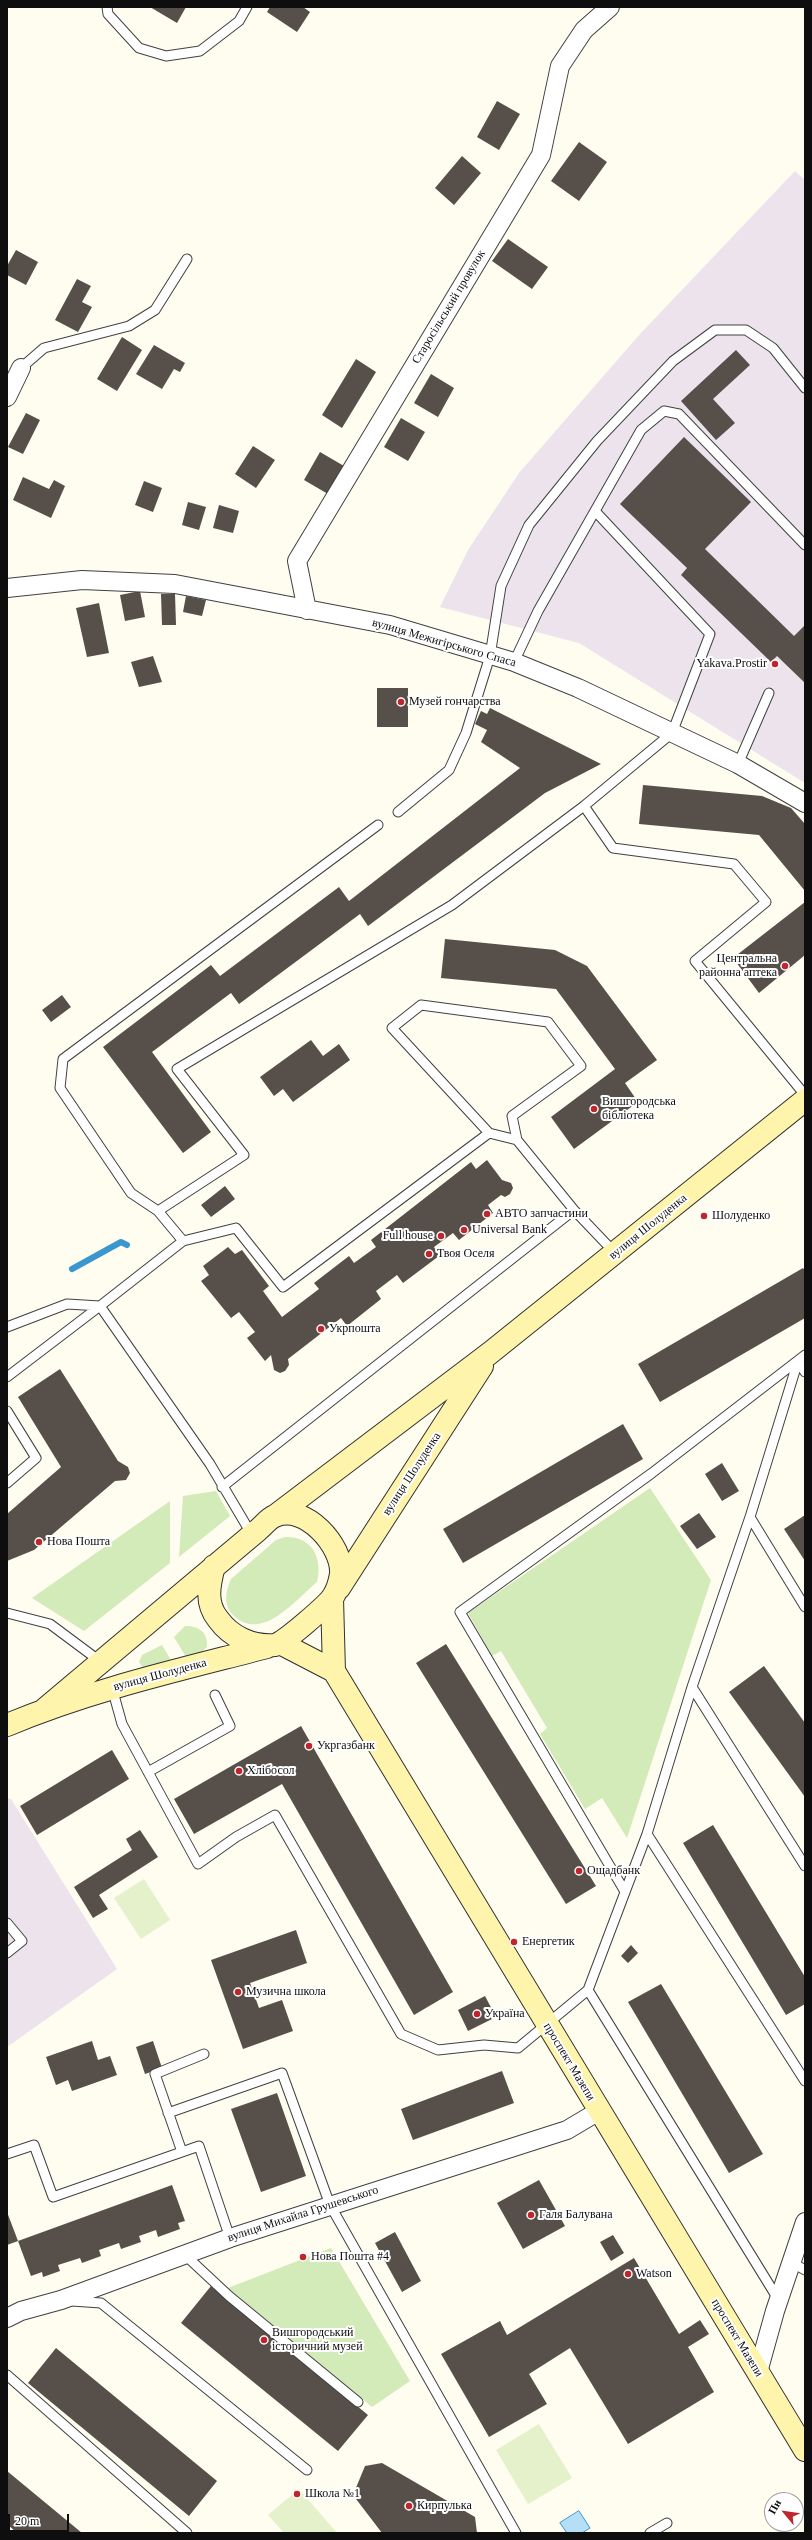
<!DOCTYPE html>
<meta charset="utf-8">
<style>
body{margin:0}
#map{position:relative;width:812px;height:2540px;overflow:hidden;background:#fffcf0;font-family:"Times New Roman",serif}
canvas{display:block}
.frame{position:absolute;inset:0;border:8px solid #0e0e0e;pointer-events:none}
.north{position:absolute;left:764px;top:2492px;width:40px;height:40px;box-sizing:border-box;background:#fff;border:1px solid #9f9f9f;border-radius:50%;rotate:299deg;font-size:11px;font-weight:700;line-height:16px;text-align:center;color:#0e0e0e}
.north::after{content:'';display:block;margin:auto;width:14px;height:18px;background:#c0252e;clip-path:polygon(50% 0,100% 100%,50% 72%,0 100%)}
.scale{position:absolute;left:8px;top:2514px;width:61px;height:18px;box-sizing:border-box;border:2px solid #0e0e0e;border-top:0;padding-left:5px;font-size:12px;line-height:14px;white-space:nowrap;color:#0e0e0e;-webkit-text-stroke:3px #fff;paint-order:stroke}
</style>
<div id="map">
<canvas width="812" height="2540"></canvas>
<div class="frame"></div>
<div class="north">Пн</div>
<div class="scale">20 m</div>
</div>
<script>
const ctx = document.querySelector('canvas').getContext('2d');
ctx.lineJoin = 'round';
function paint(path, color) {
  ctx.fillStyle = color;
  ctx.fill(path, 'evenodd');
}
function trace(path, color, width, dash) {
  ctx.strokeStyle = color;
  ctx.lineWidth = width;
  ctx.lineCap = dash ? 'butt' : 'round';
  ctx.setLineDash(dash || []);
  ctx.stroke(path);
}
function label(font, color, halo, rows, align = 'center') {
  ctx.font = font + ' "Times New Roman",serif';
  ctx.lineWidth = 4;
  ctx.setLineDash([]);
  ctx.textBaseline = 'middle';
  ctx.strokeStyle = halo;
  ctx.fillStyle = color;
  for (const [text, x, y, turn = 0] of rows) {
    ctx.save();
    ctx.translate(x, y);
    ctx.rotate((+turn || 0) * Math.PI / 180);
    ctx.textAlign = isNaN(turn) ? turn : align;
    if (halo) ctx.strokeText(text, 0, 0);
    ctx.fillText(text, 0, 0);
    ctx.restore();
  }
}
paint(new Path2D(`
 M795,171l10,9v603l-226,-140 -139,-36 28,-57 51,-77 121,-139z
 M7,1798l4,1 106,170 -110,78z`), '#ece3ed');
paint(new Path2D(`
 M650,1488l61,92 -84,258 -25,-40 -17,11 -45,-75 7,-6 -46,-77 -9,5 -24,-43z
 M216,1491l14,25 -51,41 4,-61z
 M170,1501v62l-86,68 -52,-33z
 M285,1537c27,-1 38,21 32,45 -23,19 -56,62 -85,32 -9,-10 -6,-24 -1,-35l45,-39z
 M185,1626c14,0 23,6 22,21l-7,6 -14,4 -12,-20z
 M162,1645l10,17 -27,8 -6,-8 3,-7z
 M331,2248l79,133 -38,26 -144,-119z`), '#d3eab9');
paint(new Path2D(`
 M144,1879l26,41 -29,19 -27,-41z
 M539,2424l33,54 -44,26 -32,-54z
 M299,2489l38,44h-53l-16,-18z`), '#e4f1cb');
const water = new Path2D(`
 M579,2511l11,17 -8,5h-15l-7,-10z`);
paint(water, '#b4dff7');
trace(water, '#3a96ce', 1);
trace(new Path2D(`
 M72,1269l49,-27 6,3`), '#3a96ce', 6);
paint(new Path2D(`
 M150,7h36l-9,16z
 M270,7h33l7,5 -13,20 -30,-20z
 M497,101l23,13 -21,36 -22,-13z
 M579,142l28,20 -28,39 -28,-20z
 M462,156l19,17 -27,32 -19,-17z
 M508,239l40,28 -16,22 -40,-28z
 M16,250l22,12 -12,23 -19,-10v-9z
 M77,279l14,7 -9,16 10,5 -14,25 -23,-12z
 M122,337l20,13 -25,41 -20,-12z
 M154,345l31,18 -5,9 -6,-3 -12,20 -26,-15z
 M736,350l14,15 -37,34 22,24 -19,17 -35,-39z
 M356,359l20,13 -34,56 -20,-13z
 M431,374l23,14 -16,29 -24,-14z
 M26,413l14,7 -17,34 -15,-7z
 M401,418l24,14 -17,29 -24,-14z
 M684,437l67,65 -46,47 89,87 11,-11v58l-28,-27 -6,6 -90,-87 6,-7 -67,-64z
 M253,446l22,14 -19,28 -21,-14z
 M320,452l24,14 -16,28 -24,-14z
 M23,477l26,12 5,-9 11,6 -14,32 -38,-18z
 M144,481l18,7 -9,24 -18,-7z
 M188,502l18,5 -7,23 -17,-5z
 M219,505l20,6 -6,22 -20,-5z
 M140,591l5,26 -20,4 -5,-26z
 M161,594h14l1,31h-14z
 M186,596l20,4 -4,16 -19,-4z
 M99,603l10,50 -22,4 -11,-49z
 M153,656l9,26 -23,5 -8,-25z
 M377,688h31v39h-31z
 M490,708l111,56 -56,29 -177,133 -8,-12 -121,90 -8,-11 -79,59 59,80 -28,21 -80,-106 108,-82 9,11 119,-89 10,14 171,-133 -39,-26 6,-12 -12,-6 6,-13 6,3z
 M643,785l119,11 29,12 14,16v67l-46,-56 -120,-11z
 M805,902v53l-46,38 -26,-35z
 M445,939l110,11 32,16 70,94 -32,23 13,19 -64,47 -23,-32 64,-48 -59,-80 -115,-11z
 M62,995l9,12 -20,15 -9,-12z
 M311,1040l12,16 16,-12 11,16 -57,42 -10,-13 -9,7 -14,-19z
 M487,1160l15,20 9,3 2,5 -3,6 -5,3 -4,-2 -13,10 5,8 -34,27 -6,-7 -19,14 5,9 -36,27 -6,-8 -21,16 5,8 -34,27 -6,-8 -53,41 1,6 -4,6 -5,2 -6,-3 -3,-15 -6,6 -18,-23 8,-6 -16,-20 -8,6 -30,-37 8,-6 -6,-9 25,-19 7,7 7,-4 27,36 -6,5 19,26 37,-28 -5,-6 35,-27 5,7 22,-16 -5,-7 100,-78 5,7z
 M225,1186l10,13 -24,18 -10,-12z
 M803,1268l2,3v47l-145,84 -22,-38z
 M60,1369l58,92 10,6 2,6 -4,7 -11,1 -81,69 -27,11v-47l54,-47 -43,-70z
 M623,1424l20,35 -180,104 -20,-34z
 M722,1463l17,28 -17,10 -17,-27z
 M699,1513l17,24 -19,12 -17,-23z
 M805,1515v46l-21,-32z
 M446,1644l150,242 -30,18 -150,-241z
 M764,1666l41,57v74l-76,-105z
 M301,1726l152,266 -39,23 -132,-231 -88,50 -20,-35z
 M112,1750l17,29 -92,56 -17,-29z
 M713,1825l92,152v27l-19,11 -103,-172z
 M140,1830l18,27 -59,38 9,14 -15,9 -19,-31 58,-37 -6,-11z
 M296,1930l11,33 -57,20 9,25 23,-8 11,31 -50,18 -32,-89z
 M631,1945l7,8 -10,10 -7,-7z
 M661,1984l102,170 -34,19 -101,-171z
 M485,1996l11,21 -28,14 -10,-21z
 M92,2041l6,19 12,-4 7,19 -45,16 -4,-11 -12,5 -10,-28z
 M153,2041l9,27 -17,6 -9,-27z
 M502,2071l12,32 -101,37 -12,-31z
 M277,2093l29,83 -45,16 -30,-83z
 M539,2180l26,46 -42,23 -26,-46z
 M172,2185l13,36 -7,2 2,6 -22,8 -2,-7 -17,6 2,6 -20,7 -2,-6 -20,7 2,6 -19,7 -2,-5 -22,7 2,6 -17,6 -1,-5 -11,4 -13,-35z
 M7,2212l11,29 -11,4z
 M395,2232l26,49 -19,11 -27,-49z
 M613,2235l11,18 -13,8 -11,-19z
 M634,2258l45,76 21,-14 9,14 -21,13 26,45 -86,52 -58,-96 -41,26 18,30 -58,33 -48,-83 59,-33 7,14z
 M211,2286l157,129 -30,36 -157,-128z
 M56,2348l161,133 -28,35 -161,-133z
 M382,2463l93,54 2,16h-95l-29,-38 12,-29z
 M7,2471l75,62h-65l-10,-9z`), '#574f4a');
const lane = new Path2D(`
 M107,7l1,7 31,34 27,8 34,-5 39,-30 8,-14
 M21,368l23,-20 85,-22 26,-16 32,-51
 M514,662l24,-51 103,-181 23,-19 15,3 126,131
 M738,764l31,-71
 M584,806l29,42 121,16 32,38 -71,59 110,134
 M398,812l51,-42 17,-37 24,-77 11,-70 28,-61 68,-84 76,-80 42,-31h31l27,18 32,40
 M378,825l-315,234 -3,29 71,105 27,18 86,-56 -67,-86 275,-164 132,-99 88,-73 38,-99 -115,-123
 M489,1133l-97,-105 29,-23 127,17 33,44 -69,50 5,24 57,70 41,43
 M158,1211l25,30 -83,65 110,158 42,71
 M183,1241l53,-13 47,59 206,-154 28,7
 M7,1327l60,-23 33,2
 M7,1377l93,-71
 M7,1411l29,47 -29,25
 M222,1487l352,-277
 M750,1517l55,90
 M7,1613l43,11 51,38
 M692,1687l113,179
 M112,1688l10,36 76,140 38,-27 39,-22 126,219 37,16 46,-5 34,3 70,-58 59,-156 45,-147 58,-170 48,-156 7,11
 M148,1772l82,-46 -15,-31
 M647,1834l158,247
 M624,1890l-164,-278 192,-139 153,-118
 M7,1923l15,18 -15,12
 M588,1990l190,309
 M168,2113l114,-40 48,132 186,328
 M182,2152l-27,-78 49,-20
 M7,2154l27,-9 19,52 146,-51 31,92
 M184,2254l45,42 129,106
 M791,2262l14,8
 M72,2301l29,2 206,167
 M7,2375l180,158
 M650,2533l17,-10`);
const street = new Path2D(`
 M7,397l14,-29
 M7,588l75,-8 93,4 215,41 124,37 64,26 160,76 67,39
 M307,610l-10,-49 244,-406 19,-89 24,-36 26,-23
 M7,2318l14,-7 40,-11 169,-62 337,-108 32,-19
 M758,2372l17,-61 30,-89`);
const secondary = new Path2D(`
 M275,1516l215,-163 315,-253
 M339,1588l143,-222
 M332,1598l2,73 471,779
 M280,1643l54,28
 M45,1709c71,-60 142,-120 213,-179 5,-4 11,-12 17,-14 30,-13 68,30 66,58 -1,6 -4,16 -7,21 -4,8 -51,49 -59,50 -23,2 -44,-8 -57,-26 -13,-16 -9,-34 -4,-53
 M7,1725c83,-35 172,-55 260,-78`);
trace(lane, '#414141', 11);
trace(street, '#414141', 20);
trace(secondary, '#303030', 24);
trace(lane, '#fff', 9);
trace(street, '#fff', 18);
trace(secondary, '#fff4ab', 22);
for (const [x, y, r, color] of [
 [775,664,4,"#c0252e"],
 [401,702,4,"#c0252e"],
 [785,966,4,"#c0252e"],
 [594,1109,4,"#c0252e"],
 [487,1214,4,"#c0252e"],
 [704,1216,4,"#c0252e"],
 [464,1230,4,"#c0252e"],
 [441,1236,4,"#c0252e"],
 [429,1254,4,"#c0252e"],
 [321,1329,4,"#c0252e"],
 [39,1542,4,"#c0252e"],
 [309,1746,4,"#c0252e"],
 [239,1771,4,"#c0252e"],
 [579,1871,4,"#c0252e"],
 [514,1942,4,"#c0252e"],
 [238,1992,4,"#c0252e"],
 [477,2014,4,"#c0252e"],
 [531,2215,4,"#c0252e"],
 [303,2257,4,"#c0252e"],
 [628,2274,4,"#c0252e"],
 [264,2340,4,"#c0252e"],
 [297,2494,4,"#c0252e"],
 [409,2506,4,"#c0252e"]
]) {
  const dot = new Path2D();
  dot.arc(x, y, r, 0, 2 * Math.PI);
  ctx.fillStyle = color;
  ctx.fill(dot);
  trace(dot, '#fff', 1.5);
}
label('12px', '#0e0e0e', '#fff', [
 ["Старосільський провулок",449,307,-59],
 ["вулиця Межигірського Спаса",444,643,16],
 ["вулиця Шолуденка",648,1227,-39],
 ["вулиця Шолуденка",412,1474,-57],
 ["вулиця Шолуденка",160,1675,-15],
 ["проспект Мазепи",569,2062,59],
 ["вулиця Михайла Грушевського",303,2214,-18],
 ["проспект Мазепи",737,2338,59]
]);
label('12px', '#0e0e0e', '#fff', [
 ["Yakava.Prostir",767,664,"right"],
 ["Музей гончарства",409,702],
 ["Центральна",777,959,"right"],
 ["районна аптека",777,973,"right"],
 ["Вишгородська",602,1102],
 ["бібліотека",602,1116],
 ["АВТО запчастини",495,1214],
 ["Шолуденко",712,1216],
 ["Universal Bank",472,1230],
 ["Full house",433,1236,"right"],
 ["Твоя Оселя",437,1254],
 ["Укрпошта",329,1329],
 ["Нова Пошта",47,1542],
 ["Укргазбанк",317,1746],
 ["Хлібосол",247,1771],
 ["Ощадбанк",587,1871],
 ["Енергетик",522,1942],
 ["Музична школа",246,1992],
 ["Україна",485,2014],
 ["Галя Балувана",539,2215],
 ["Нова Пошта #4",311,2257],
 ["Watson",636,2274],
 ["Вишгородський",272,2333],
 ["історичний музей",272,2347],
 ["Школа №1",305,2494],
 ["Кирпулька",417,2506]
], 'left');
</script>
